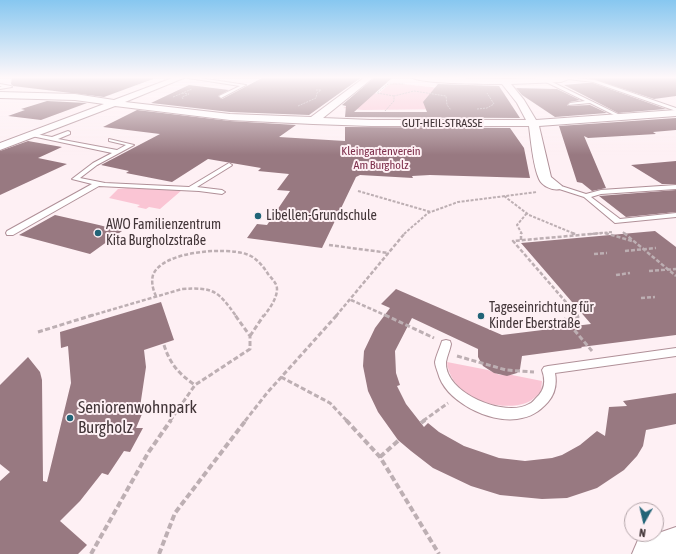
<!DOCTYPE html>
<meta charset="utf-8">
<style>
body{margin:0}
#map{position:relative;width:676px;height:554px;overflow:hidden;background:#fef0f4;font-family:"Asap Condensed",sans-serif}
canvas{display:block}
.north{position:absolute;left:624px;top:502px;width:40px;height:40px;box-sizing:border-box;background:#fef0f4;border:1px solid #b3a5a9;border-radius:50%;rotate:188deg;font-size:11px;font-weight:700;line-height:16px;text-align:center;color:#423538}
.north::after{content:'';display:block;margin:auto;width:14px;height:18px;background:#216477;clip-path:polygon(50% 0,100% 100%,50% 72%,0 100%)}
</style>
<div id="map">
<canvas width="676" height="554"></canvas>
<div class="north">N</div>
</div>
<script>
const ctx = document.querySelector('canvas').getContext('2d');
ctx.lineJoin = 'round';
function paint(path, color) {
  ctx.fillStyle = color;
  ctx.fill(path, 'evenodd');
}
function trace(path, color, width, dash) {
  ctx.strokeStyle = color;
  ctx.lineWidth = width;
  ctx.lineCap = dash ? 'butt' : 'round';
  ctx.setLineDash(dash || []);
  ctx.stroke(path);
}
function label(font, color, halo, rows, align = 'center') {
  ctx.font = font + ' "Asap Condensed",sans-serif';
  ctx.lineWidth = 4;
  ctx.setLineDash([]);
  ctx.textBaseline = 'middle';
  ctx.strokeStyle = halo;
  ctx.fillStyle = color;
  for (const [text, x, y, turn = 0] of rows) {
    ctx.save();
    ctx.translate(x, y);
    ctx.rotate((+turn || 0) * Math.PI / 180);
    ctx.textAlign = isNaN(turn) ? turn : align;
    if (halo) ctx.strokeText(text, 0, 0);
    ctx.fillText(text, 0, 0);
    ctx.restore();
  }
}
paint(new Path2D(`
 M394,83l46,5 15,21 -92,1 -20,-2 32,-15 3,1 10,-9z
 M128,188l54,2 -22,19 -11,-2 -3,2 -9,-2 3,-2 -31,-7 9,-9z
 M447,362l41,8 12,5h12l30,6 -1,11c-5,4 -9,9 -15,11 -29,10 -76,-7 -79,-41z`), '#fac5d4');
paint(new Path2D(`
 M12,77h141v2l-49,18 -91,-11 -2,-2z
 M264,77h98l-53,38 -79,-3 -79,-9 38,-18 40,5 -11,6 4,3z
 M375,77h18l-39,35h73l-4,-10 15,-18 61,2 21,32 -175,-1 1,-11 -4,-1z
 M587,77h89v19l-22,3z
 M586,83h7l73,26 -48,4 -54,-28z
 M516,88l41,1 23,11 -10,2 -3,4 23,-1 17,8 -52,4 -33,-22z
 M47,101l40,2 -46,17 -33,-4 17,-6 -4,-1z
 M137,110l93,11 66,4 -17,12 66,4v-14l165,1 14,20 6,30 -100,-3 -18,1 1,2 -53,-3 -4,2 -34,71 -75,-10 10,-14 10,1 23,-34 -13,-1 12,-16 -31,-3 3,-3 -53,-9 -36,23 -46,-9 3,-2 -28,-6 59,-31 -57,-7z
 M676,118v12l-23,2 3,2 -68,4 -4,-2 22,52 -14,3 -10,-8 -5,-1 -18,-56z
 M28,141l34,6 -24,11 29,6 -67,31v-44z
 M676,161v23h-14l-31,-19z
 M676,190v22l-50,5 -27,-21z
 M55,215l44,10 23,6 -32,23 -71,-19z
 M655,231l21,16v88l-95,12 1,1 -60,8 -2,13 -3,4 -10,3 -13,-3 -11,-7 -5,-9v-8l-66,-31 -17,33 1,22 4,12 -3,1 9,18 18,23 4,-4 11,9 25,14 35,12 26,3 27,-3 10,-3 18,-10 17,-14 8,5 4,-29 18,-1 -4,-5 53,-8v31l-30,6 -3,16 -6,10 -13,14 -27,18 -30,10 -25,1 -42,-4 -29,-9 -38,-18 -22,-17 -13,-11 -20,-28 -10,-21 -5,-25 1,-15 11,-23 15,-20 -9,-4 15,-15 106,46 89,-11 -70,-81z
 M161,302l13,38 -30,10 2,17 -6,40h5l-9,21h7l-13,24 -6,-1 -16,24 -6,-2 -22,28 -20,20 27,24 -9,9h-78v-73l10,-9 -10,-8v-79l28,-28 12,15 2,8 1,101 4,1 24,-99 -3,-37 -7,2 -1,-16z`), '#987981');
const lane = new Path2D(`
 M182,77h11l53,8 -25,13 -2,-2 21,-10z
 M567,77l28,3 81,28v3l-83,-29 -25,-3 -2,-1z
 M546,80h2l78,38 -4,1 -32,-16 -22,2 2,-2 15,-2 -39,-19z
 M0,84l11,2 1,1 -12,2v-2h2l-2,-1z
 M68,131l2,1v2l-12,5 59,11 9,-5 -17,-4v-2l25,6 -37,20 -17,13 25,5 84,4 40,-24 3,2 -1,1 -34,21 25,3 3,2 -3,2 -23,-3 -100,-5 -86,49h-6l-1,-2 1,-2 85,-47 -20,-5 21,-16 19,-10 -85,-18 3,-2 22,4z
 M555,184l31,10 15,-4 75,-5v4l-75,5 -10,3 29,22 56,-6v4l-61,6 -31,-26 -31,-10 -1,-1z
 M446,340l4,1 1,3c-1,6 -4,12 -5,18 -2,31 59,56 83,42 3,-1 5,-4 7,-6 9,-8 10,-17 6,-28l2,-3 4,-1 128,-18v8l-121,17c2,10 0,21 -7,29 -9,10 -17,15 -31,17 -28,4 -72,-18 -79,-46 -1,-3 -3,-8 -3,-11 1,-6 4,-12 6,-18l1,-3z`);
const street = new Path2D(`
 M175,77h11l-61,25 105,12 81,3 54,-40h9l-51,41 48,2h155l-9,-17 -15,-19c-14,0 -82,0 -91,-7l96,2 67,-2 -13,5 -50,2 13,16 12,20 140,-10v6l-137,10 12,51 11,9 -2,3c-7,2 -18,-3 -21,-10 -6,-13 -8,-38 -10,-53h-158l-58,-2 -83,-4 -115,-14 -115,44v-7l104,-39 -29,-4 -75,-2v-6l75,2 39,6z`);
const secondary = new Path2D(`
 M676,527v27h-44l6,-14z`);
trace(lane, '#b09098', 2);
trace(street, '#b09098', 2);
trace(secondary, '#b09098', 2);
trace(new Path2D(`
 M182,93l7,1 -7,3 1,2
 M394,96l-17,-3 11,-9h17
 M173,97l19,-8
 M298,106l18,-8 1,-5 4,-3h-5
 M477,109l10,-1 7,-4 -7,-11
 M385,111l9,-10v-5l20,-5 32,5 1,9 4,5`), '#bdafb3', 1, [2, 1]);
trace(new Path2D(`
 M358,191l73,21
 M504,196l25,19 46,19
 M623,232l2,2
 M605,233l3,1
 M404,234l24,-21 30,-11 79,-10
 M522,234l-5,-9 10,-12
 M591,234l21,-2`), '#bdafb3', 2, [3, 1.5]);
trace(new Path2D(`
 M572,233l3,1
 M605,233l27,8
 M624,233l52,43
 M521,240v-7
 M329,245l60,8
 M625,251l31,-3
 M594,254l13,-1
 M649,271l27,-2
 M616,275l14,-2
 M156,296c-3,-6 -5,-14 -3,-21 9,-24 72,-28 93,-21 10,3 17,12 22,20 4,5 9,9 9,15 0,10 -8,20 -13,27
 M641,298l14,-1
 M351,300l36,16
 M90,316l92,-27c32,-2 36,2 54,27
 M336,316l69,-83
 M578,316l-65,-75 89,-8`), '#bdafb3', 2.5, [4, 2]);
trace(new Path2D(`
 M385,315l49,23
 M577,315l1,2 -13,2 27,32
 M38,332l55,-17
 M250,336l14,-21
 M164,345c6,19 15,29 31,40
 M457,356l49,14 28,2
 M281,377l49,26 17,18
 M170,421l25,-36 55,-36v-13l-15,-21
 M245,421l22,-28 70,-78
 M423,421l25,-18`), '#bdafb3', 3, [5, 2.5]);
trace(new Path2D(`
 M346,420l34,37 59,97
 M421,423l4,-3
 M380,457l19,-17
 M91,554l57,-101 23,-33
 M159,554l16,-41 71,-93`), '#bdafb3', 4, [6, 3]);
paint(lane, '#fff');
paint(street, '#fff');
paint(secondary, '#fff');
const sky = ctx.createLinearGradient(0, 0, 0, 155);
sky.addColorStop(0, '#87c7f0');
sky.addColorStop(0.5, '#fff8fa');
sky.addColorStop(1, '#fff8fa00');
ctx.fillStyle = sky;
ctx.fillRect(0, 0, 676, 155);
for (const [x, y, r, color] of [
 [258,216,4,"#216477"],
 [98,233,4,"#216477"],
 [481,316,4,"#216477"],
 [70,418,4,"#216477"]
]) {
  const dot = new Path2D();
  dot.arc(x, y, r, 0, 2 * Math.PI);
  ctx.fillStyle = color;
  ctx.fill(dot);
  trace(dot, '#fef0f4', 1.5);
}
label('12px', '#423538', '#fef0f4', [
 ["GUT-HEIL-STRASSE",442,123]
]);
label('12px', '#7e2f4c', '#fef0f4', [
 ["Kleingartenverein",381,151],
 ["Am Burgholz",381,165]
]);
label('14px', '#423538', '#fef0f4', [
 ["Libellen-Grundschule",266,216],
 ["AWO Familienzentrum",106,225],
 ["Kita Burgholzstraße",106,241],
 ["Tageseinrichtung für",489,308],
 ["Kinder Eberstraße",489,324]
], 'left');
label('17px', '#423538', '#fef0f4', [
 ["Seniorenwohnpark",78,408],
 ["Burgholz",78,428]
], 'left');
</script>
